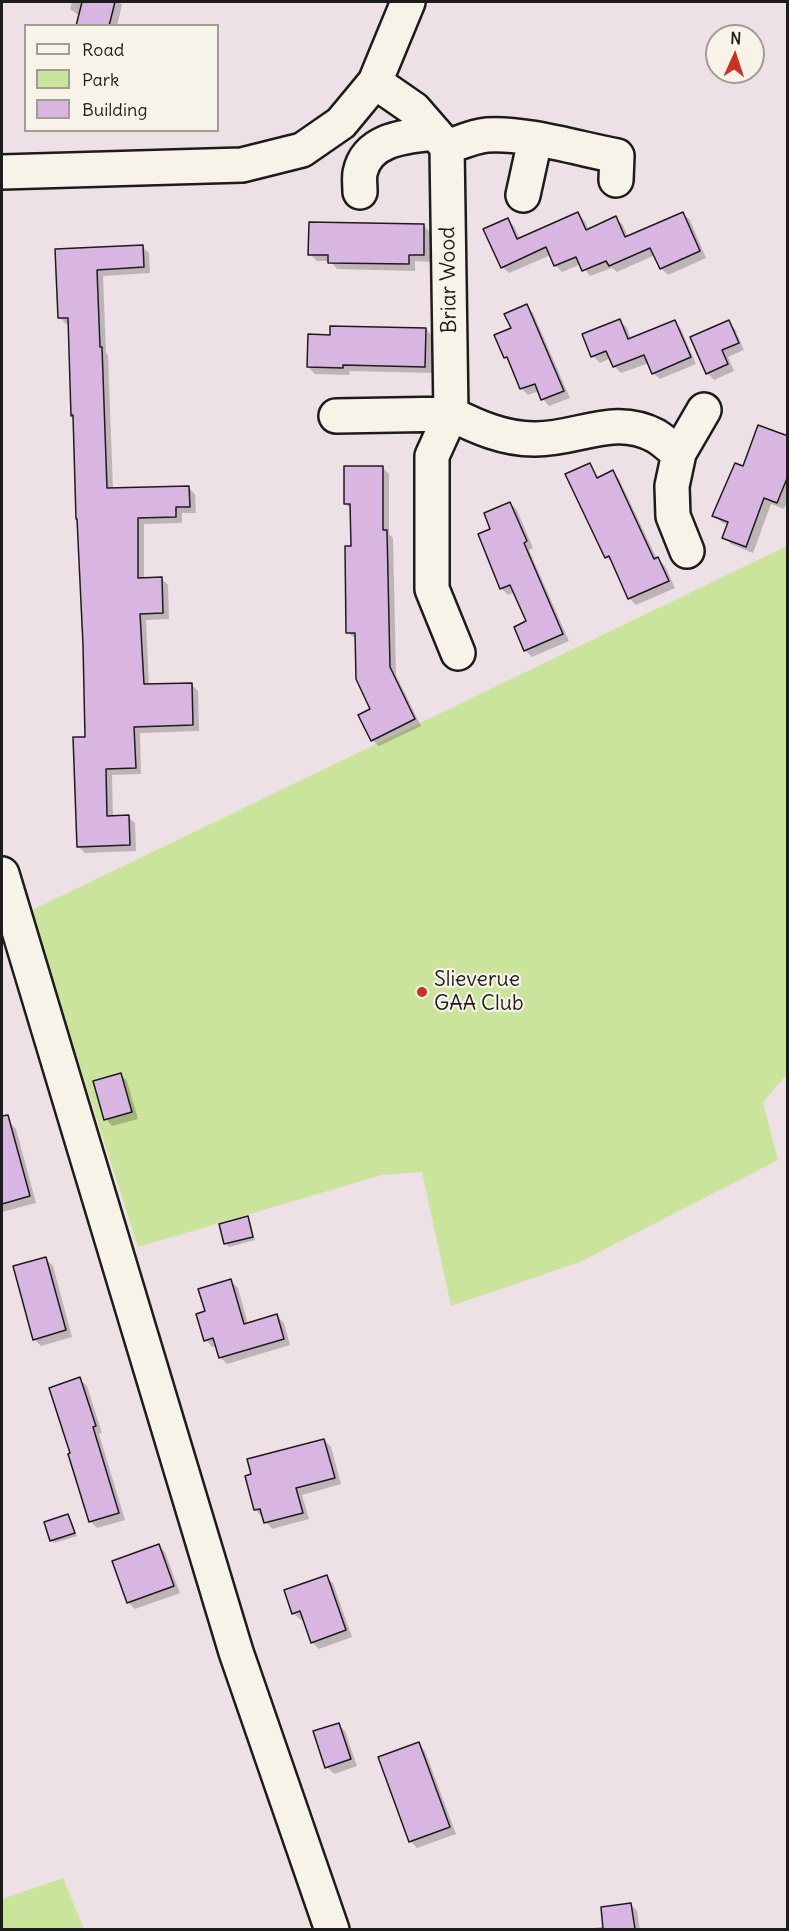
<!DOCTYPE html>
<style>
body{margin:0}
#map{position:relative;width:789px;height:1931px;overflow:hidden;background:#eee1e6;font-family:Delius,sans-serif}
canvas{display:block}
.frame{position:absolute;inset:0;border:3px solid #1c1c1c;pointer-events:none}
.legend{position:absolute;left:24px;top:24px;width:195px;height:108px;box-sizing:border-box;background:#f7f3e8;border:2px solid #9f9d96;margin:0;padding:8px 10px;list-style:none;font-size:18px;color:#1c1c1c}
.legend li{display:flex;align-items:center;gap:12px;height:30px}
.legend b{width:30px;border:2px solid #9f9d96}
.north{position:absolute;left:705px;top:24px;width:60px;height:60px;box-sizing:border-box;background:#f7f3e8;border:2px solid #9f9d96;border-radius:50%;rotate:3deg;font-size:16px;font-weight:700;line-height:24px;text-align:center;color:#1c1c1c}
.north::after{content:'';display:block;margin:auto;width:21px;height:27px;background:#c8321e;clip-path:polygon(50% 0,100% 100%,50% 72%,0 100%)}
</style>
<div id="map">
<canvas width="789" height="1931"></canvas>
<div class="frame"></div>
<ul class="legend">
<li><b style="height:8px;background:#f7f3e8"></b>Road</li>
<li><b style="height:16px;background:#cbe49b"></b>Park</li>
<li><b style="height:16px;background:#d8b6e1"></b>Building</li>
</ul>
<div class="north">N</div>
</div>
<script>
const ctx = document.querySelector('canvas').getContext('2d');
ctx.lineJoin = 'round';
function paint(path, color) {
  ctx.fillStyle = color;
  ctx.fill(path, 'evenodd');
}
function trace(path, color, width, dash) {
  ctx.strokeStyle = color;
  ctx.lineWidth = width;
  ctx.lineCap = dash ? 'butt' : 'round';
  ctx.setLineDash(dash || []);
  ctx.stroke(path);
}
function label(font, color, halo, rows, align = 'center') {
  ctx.font = font + ' Delius,sans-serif';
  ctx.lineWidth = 4.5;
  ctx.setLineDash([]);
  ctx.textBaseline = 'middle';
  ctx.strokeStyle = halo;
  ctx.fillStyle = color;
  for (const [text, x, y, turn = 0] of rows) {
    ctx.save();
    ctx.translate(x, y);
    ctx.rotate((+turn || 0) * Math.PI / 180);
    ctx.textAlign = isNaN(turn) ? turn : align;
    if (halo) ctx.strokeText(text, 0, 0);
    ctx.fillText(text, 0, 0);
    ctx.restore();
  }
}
paint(new Path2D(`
 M787,546l1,527 -25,29 15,58 -198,102 -129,44 -29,-134 -40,3 -244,72 -108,-336z
 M63,1878l21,51h-82v-30z`), '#cbe49b');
paint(new Path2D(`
 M72,2h47l3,3 -5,21h-39l2,-10 -10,-7z
 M578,214l7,7 4,9 27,-12 7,7 5,12 55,-23 7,6 16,38 -38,17 -7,-7 -6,-13 -38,17 -5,-4 -22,8 -9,-12 -19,8 -7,-7 -4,-10 -42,18 -7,-6 5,-48 7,7 6,13z
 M423,225l7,7v30l-15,-1v10l-78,-2 -7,-8h-13l-7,-7z
 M143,247l6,6 1,20 -47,3 3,77 2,2 5,134 75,-2 7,7 1,19h-14v10l-38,1v55h18l6,6 1,34 -23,1 3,66 42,-2 7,7 1,40 -59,2 1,41 -29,1 1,42h15l7,6 1,28 -51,2 -7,-7 8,-108 -1,-93 -15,-321h-4l-7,-7 -3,-67z
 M526,306l7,7 37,85 -21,8 -6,-7 -4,-8 -11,4 -7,-7 -10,-26 -6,-5 8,-28z
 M620,321l7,7 4,12 44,-18 6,7 15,35 -36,15 -7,-6 -4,-10 -28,10 -7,-7 -3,-8 -11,5 -7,-7z
 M729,322l6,7 9,21 -16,7 6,14 -20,9 -7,-7z
 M426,329l6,7v37l-82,-2 -1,4 -34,-1 -7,-7 23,-31z
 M788,438v62l-4,9 -13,-5 -18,49 -22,-9 -7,-7 4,-12 -7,-3 -7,-7 30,-47z
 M590,465l9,13 14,-6 6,7 38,80 8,7 10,22 -39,17 -7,-7 -15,-34 -8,-7z
 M382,467l7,7v60l4,4 3,137 25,51 -42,20 -7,-6v-30l-16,-71 -8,-6 4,-86v-37l-6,-6z
 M510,503l7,7 16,38 -4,2 40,91 -37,16 -7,-7 3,-28 -13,-30 -7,3 -7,-7 -9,-58z
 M120,1074l7,7 11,38 -26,7 -6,-7z
 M9,1122l7,7 20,74 -34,9v-88z
 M247,1218l3,3 5,19 -26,7 -3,-3z
 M46,1259l7,7 19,71 -31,9 -7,-7z
 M231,1281l7,7 10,36 29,-8 7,7 6,22 -63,19 -7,-7 -3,-11 -5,1 -6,-7z
 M80,1379l7,7 15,47 -3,1 26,86 -28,8 -7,-7z
 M324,1440l7,7 10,37 -39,11 7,24 -37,10 -16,-19z
 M68,1516l3,3 6,17 -23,7 -3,-3z
 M158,1546l7,6 15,41 -45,16 -7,-7z
 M326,1577l7,6 19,54 -33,12 -7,-7 -7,-23 -4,1 -7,-6 -8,-23z
 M339,1725l6,6 12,35 -23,8 -7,-7z
 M418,1744l7,7 31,83 -39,14 -7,-7z
 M631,1904l6,7 3,19h-54l18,-4z`), '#0003');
const building = new Path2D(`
 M82,2h33l-6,24h-33z
 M578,212l8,18 30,-14 9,21 58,-25 17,39 -40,18 -10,-21 -41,18 -3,-5 -24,10 -6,-14 -22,9 -8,-19 -45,21 -18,-39 25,-11 9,21z
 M309,222l115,2v31h-15v9l-81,-1v-8h-20z
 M143,245l1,22 -47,3 3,77h2l5,141 82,-2 1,21h-14v10l-38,1v60l24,-1 1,36 -23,1 4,70 48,-1 1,42 -59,2 2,41 -30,1 1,47 22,-1 1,30 -53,2 -4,-110h12l-2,-92 -6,-126h-1l-3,-104 -2,1 -3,-98h-10l-3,-69z
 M527,304l37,87 -23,9 -6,-16 -15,5 -13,-32 -3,1 -10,-23 17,-7 -7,-14z
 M620,319l8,20 47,-19 16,37 -39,17 -8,-19 -31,12 -7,-16 -15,6 -9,-23z
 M729,320l10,23 -17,7 6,14 -22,10 -16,-37z
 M330,326l96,2 -1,39 -82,-2v3l-36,-1 1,-33 22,1z
 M758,425l30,11v40l-11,27 -13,-5 -18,49 -24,-9 6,-16 -16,-6 23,-53 8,3z
 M590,463l7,15 16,-8 41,89 4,-2 11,24 -41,18 -19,-43 -4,2 -40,-84z
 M344,466h39v64h4l3,137 25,52 -44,22 -13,-26 12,-6 -14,-30 -1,-46h-9l-1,-87h6l-1,-42h-6z
 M510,502l17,39 -3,2 39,91 -39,17 -10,-24 12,-6 -16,-36 -10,4 -22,-55 12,-5 -6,-16z
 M121,1073l11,39 -28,8 -11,-39z
 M8,1115l22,81 -28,8v-88z
 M248,1216l5,21 -29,7 -5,-20z
 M46,1257l20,73 -33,10 -20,-74z
 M231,1279l13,45 33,-10 7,25 -65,19 -6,-20 -9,3 -8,-27 9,-3 -7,-22z
 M80,1377l16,49 -3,1 26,86 -30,9 -21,-68 2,-1 -21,-65z
 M324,1439l11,39 -39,10 7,25 -39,10 -4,-14 -6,1 -9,-34 6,-2 -4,-15z
 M68,1514l7,19 -25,8 -6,-19z
 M159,1544l15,42 -47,17 -15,-42z
 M327,1575l19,55 -35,13 -11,-32 -8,3 -8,-24z
 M339,1723l12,36 -26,9 -12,-37z
 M419,1742l31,85 -41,15 -31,-85z
 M631,1903l4,26h-32l-2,-22z`);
paint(building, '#d8b6e1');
trace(building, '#1c1c1c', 1.5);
const minor = new Path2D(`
 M375,82l39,27 33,38c12,-4 27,-11 40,-12 36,-3 93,14 130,21l-1,24
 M447,147l4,267c26,13 53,25 83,25 43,1 80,-26 122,-3 8,5 15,12 23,17
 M2,172l240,-7 60,-15 39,-27 34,-41 33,-80
 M360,192c0,-6 -1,-13 0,-19 7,-35 48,-37 75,-40
 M523,195l12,-55
 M336,416l115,-2 -19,42v133l26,64
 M687,551l-14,-35 -1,-30 7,-33 25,-43
 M2,874l234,778 96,278`);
trace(minor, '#1c1c1c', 38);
trace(minor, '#f7f3e8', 33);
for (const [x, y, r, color] of [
 [422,992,6,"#c8321e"]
]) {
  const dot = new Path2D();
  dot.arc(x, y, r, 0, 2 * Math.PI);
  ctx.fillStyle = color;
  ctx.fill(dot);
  trace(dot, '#f7f3e8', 2);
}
label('21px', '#1c1c1c', '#f7f3e8', [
 ["Briar Wood",449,280,-91]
]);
label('21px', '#1c1c1c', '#f7f3e8', [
 ["Slieverue",434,980],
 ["GAA Club",434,1004]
], 'left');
</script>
